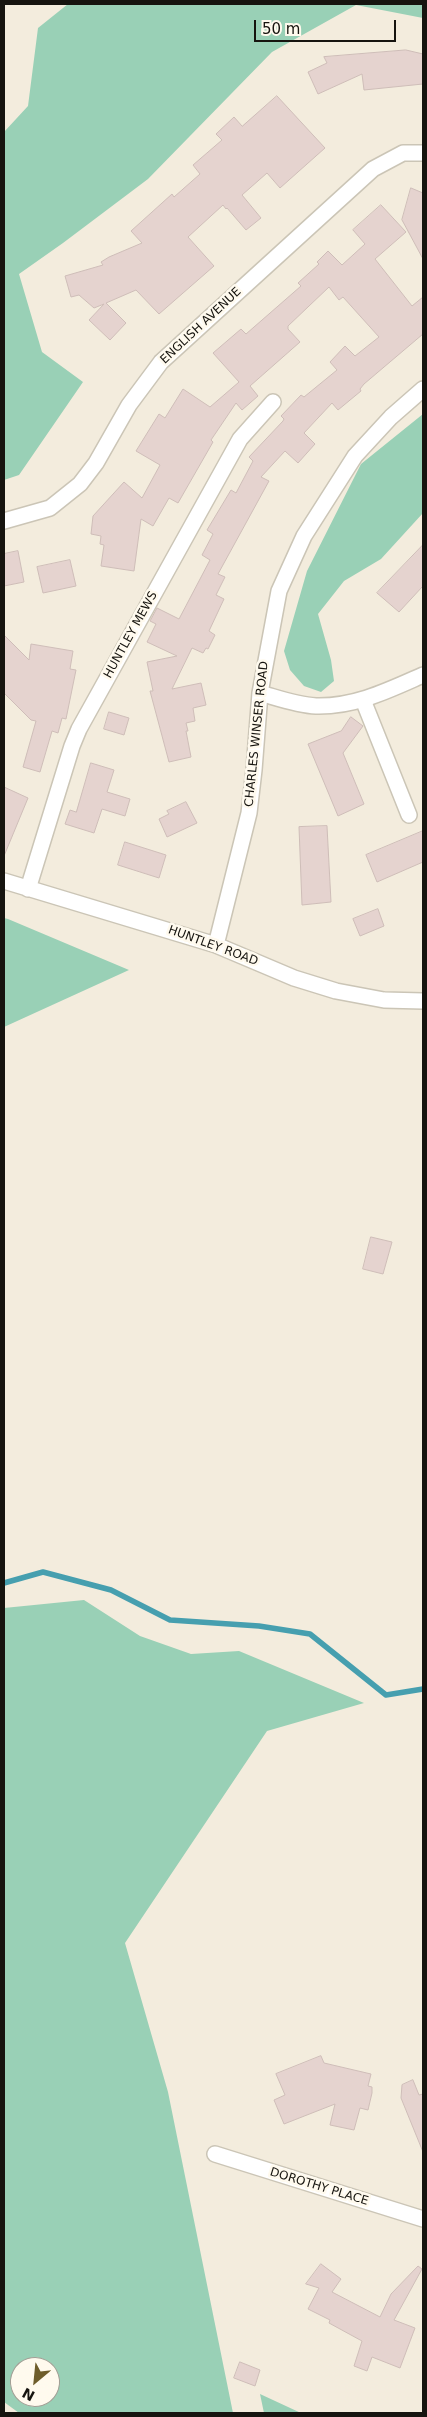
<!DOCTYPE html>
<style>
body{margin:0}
#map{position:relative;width:427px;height:2417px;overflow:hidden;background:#f3ecdd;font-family:"DejaVu Sans",sans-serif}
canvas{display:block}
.frame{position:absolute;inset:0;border:5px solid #16140f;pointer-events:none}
.north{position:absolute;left:10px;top:2357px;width:50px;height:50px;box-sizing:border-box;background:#fffaee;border:1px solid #a29e95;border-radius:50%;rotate:208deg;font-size:14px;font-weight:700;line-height:20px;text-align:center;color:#16140f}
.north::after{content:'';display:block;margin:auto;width:18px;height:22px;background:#6e5d2b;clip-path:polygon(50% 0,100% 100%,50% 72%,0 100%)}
.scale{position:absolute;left:254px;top:20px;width:142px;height:22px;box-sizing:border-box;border:2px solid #16140f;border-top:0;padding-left:6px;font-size:15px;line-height:18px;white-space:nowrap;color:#16140f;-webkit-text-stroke:4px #fffaee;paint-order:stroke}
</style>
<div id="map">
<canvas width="427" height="2417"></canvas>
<div class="frame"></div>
<div class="north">N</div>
<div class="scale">50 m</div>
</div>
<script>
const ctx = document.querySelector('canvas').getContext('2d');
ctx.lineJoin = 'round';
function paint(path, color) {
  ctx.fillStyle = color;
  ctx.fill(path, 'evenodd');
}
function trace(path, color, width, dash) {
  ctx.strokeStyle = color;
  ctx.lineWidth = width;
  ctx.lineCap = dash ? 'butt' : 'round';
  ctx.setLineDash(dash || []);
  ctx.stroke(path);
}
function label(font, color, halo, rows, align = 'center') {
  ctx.font = font + ' "DejaVu Sans",sans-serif';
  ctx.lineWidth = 5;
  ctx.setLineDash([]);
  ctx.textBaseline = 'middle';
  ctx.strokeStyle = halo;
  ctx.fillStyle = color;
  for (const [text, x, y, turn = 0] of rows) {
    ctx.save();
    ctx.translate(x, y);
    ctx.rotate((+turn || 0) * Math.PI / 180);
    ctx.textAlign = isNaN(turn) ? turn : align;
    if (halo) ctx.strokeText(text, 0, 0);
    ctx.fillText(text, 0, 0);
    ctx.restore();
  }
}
paint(new Path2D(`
 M68,4h355v14l-67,-13 -84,47 -124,127 -85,64 -44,31 23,78 41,30 -64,93 -15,5v-348l24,-26 10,-78z
 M423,414v99l-42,46 -37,22 -26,33 13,46 3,21 -13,11 -17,-6 -14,-16 -6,-19 23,-80 54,-107z
 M4,918l4,1 121,51 -125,57z
 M84,1600l56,36 51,18 48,-3 125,52 -97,28 -142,212 43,149 65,321h-214l-15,-11v-794zM20,2367h30v30h-30z
 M260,2394l41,19h-37z`), '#99d0b6');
trace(new Path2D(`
 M4,1583l39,-11 68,18 59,30 89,6 51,8 76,61 37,-6`), '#469faf', 5.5);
const building = new Path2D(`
 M406,50l17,4v30l-59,6 -2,-16 -44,20 -10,-22 19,-9 -3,-6z
 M277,96l48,52 -45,40 -13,-15 -25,22 19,23 -15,12 -19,-22 -1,1 -3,-4 -35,32 26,29 -55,48 -23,-24 -30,13 20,20 -16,17 -21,-20 15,-16 -10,4 -15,-13 -8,2 -6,-21 38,-11 -2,-3 8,-5 33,-14 -11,-12 41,-37 2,3 26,-23 -7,-9 29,-25 -6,-6 18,-17 8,9z
 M411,188l12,5v66l-21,-39z
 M381,205l25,27 -31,27 37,47 11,-9v37l-59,50 -4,5 1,2 -23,19 -6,-7 -28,30 11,11 -17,19 -13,-12 -24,26 8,4 -51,93 7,3 -9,18 8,4 -15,32 6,4 -7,14 -2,-1 -3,5 -11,-5 -20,41 29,-6 5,22 -13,3 2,13 -9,2 2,8h-2l5,26 -22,5 -19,-71h3l-6,-29 30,-6 -30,-14 9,-18 -6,-3 7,-13 22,11 31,-59 -8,-5 11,-21 -6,-4 24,-40 5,3 17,-32 -4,-4 34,-36 1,-2 -3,-3 20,-21 3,2 33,-27 -7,-8 15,-16 10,10 24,-19 -36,-40 -4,3 -10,-13 -41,39v3l12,13 -50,44 8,10 -16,14 -6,-7 -25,37 2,2 -35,61 -9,-5 -16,28 -12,-7 -7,52 -33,-5 3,-21 -4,-1 1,-8 -10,-2 2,-18 31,-34 18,16 18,-33 -24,-14 23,-37 6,4 18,-29 27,18 29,-25 -26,-29 28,-24 5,5 55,-48 -3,-3 21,-19 -2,-2 11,-11 14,14 23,-21 -12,-14z
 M423,545v41l-24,26 -22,-19z
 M18,551l6,31 -20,4v-32z
 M70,560l6,26 -33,7 -6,-26z
 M4,635l25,25 2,-16 42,7 -3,18 6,1 -10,49 -4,-1 -4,15 -6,-2 -12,41 -17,-5 13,-46 -5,-1 -27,-27z
 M109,712l20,6 -5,17 -20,-6z
 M351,717l12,9 -20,27 21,51 -26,12 -30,-72 33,-13z
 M91,763l23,7 -7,22 23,7 -5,17 -23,-7 -8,24 -29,-9 5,-14 6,2z
 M4,787l24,11 -24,58z
 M186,802l11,21 -30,14 -8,-18 10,-5 -2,-3z
 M327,826l4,76 -29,3 -3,-78z
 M423,831v31l-46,20 -11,-27z
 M125,842l41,13 -7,23 -41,-13z
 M378,909l6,17 -24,10 -7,-17z
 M371,1237l21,5 -9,32 -20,-5z
 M321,2056l3,7 47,11 -3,12 4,1v6l-4,17 -8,-2 -6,22 -24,-5 5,-21 -51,20 -10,-24 11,-5 -9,-21z
 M413,2080l6,15 4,-1v58l-22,-54 1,-13z
 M321,2264l20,15 -9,13 48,25 11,-23 27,-28 4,3 -28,51 21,8 -15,40 -28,-11 -5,14 -13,-5 8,-25 -33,-18 1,-3 -22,-11 11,-21 -13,-4z
 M240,2362l20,8 -5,16 -21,-8z`);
paint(building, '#e5d3cf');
trace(building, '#cebdb8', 1);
const street = new Path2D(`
 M4,521l46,-13 30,-24 16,-21 33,-58 32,-43 212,-193 30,-16h20
 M260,693c18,5 37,12 56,13 39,1 73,-16 107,-31
 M363,700l46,115
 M4,881l212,64 78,33 42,13 48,9 39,1
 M28,889l44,-143 7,-17 161,-290 33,-37
 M216,945l33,-132 5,-43 6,-77 19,-102 25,-55 51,-80 36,-39 32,-28
 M215,2154l208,65`);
trace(street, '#cbc5b6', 18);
trace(street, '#fff', 15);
label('12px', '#16140f', '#fffaee', [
 ["ENGLISH AVENUE",201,326,-43],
 ["HUNTLEY MEWS",131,635,-61],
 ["CHARLES WINSER ROAD",257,734,-84],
 ["HUNTLEY ROAD",213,946,20],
 ["DOROTHY PLACE",319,2187,17]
]);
</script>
